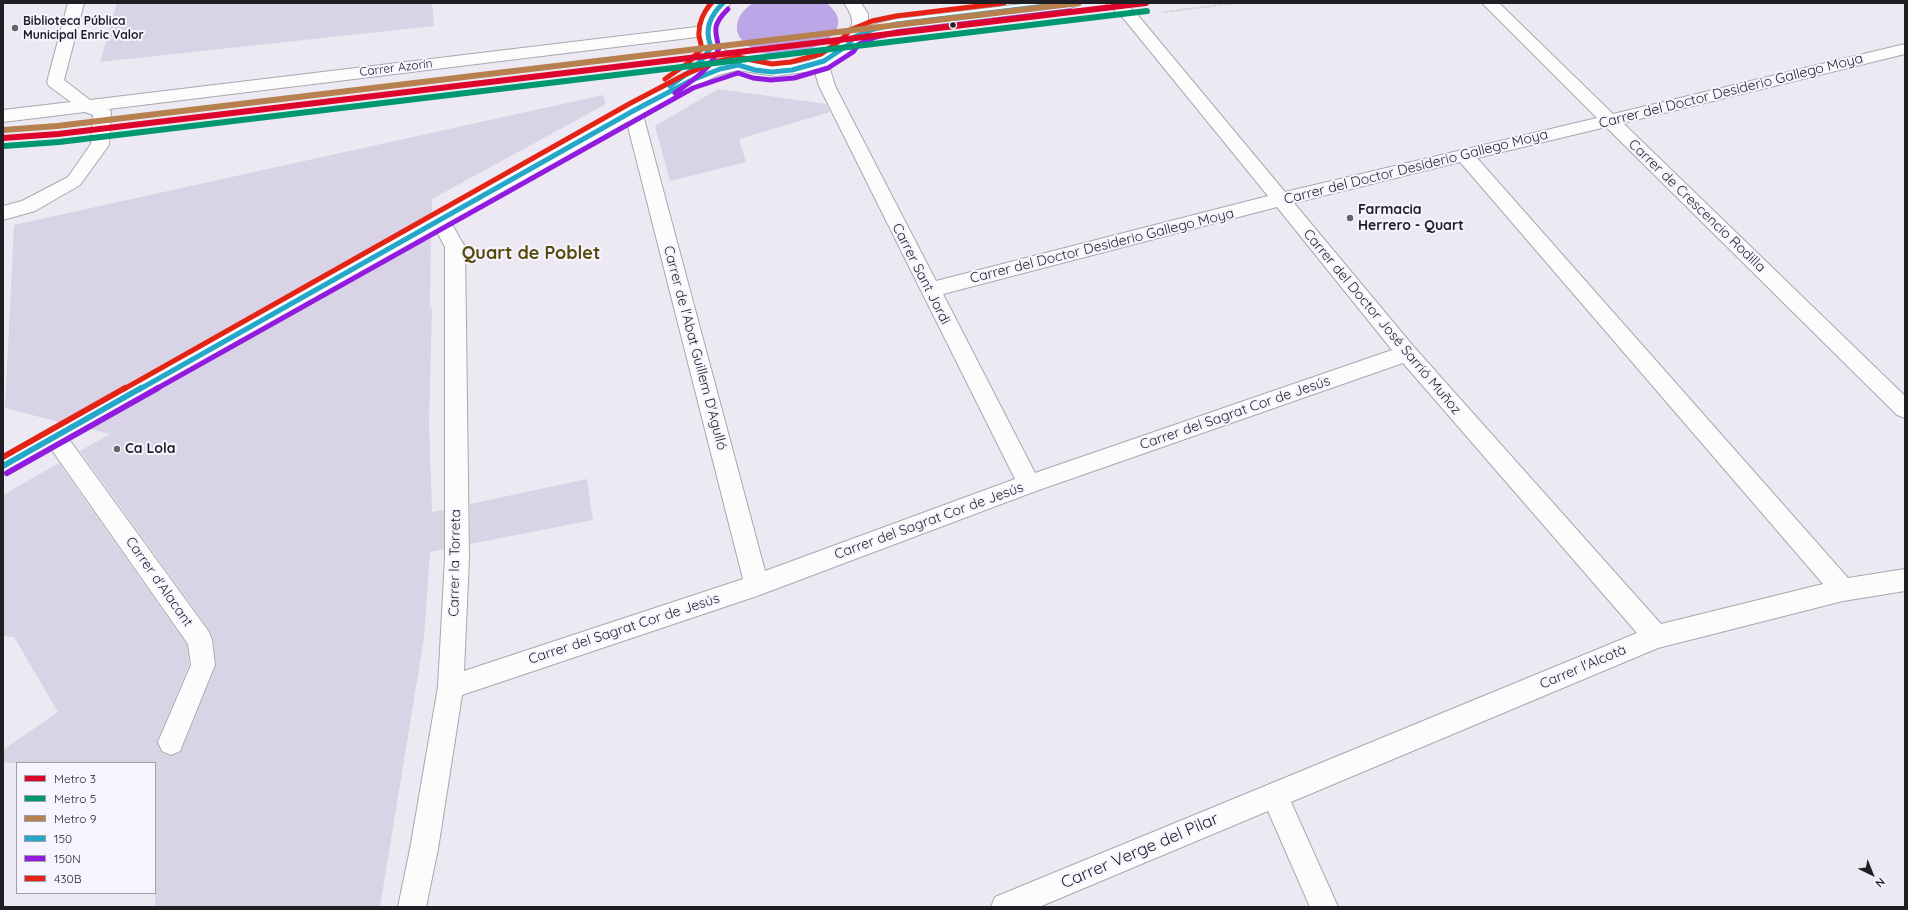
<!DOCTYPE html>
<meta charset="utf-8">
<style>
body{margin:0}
#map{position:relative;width:1908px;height:910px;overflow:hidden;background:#ece9f3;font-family:Quicksand,sans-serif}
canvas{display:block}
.frame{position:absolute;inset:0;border:4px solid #201e24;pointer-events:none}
.legend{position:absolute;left:16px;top:762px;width:140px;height:132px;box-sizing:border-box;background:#f6f4ff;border:1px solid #a09ea7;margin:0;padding:5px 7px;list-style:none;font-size:12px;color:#201e24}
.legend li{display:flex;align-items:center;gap:8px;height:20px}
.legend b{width:20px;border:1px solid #a09ea7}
.north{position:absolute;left:1852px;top:854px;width:40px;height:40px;-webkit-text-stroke:3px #f6f4ff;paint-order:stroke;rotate:137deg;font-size:11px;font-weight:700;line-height:16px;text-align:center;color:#201e24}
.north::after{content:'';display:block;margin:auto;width:14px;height:18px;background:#201e24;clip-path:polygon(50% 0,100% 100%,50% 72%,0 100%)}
</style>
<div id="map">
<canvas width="1908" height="910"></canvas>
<div class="frame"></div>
<ul class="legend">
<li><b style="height:5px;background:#dd052b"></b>Metro 3</li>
<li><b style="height:5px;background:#009870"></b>Metro 5</li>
<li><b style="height:5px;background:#b7814f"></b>Metro 9</li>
<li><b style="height:5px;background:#24a7c8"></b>150</li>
<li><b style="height:5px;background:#921be0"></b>150N</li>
<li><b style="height:5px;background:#e42315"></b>430B</li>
</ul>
<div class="north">N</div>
</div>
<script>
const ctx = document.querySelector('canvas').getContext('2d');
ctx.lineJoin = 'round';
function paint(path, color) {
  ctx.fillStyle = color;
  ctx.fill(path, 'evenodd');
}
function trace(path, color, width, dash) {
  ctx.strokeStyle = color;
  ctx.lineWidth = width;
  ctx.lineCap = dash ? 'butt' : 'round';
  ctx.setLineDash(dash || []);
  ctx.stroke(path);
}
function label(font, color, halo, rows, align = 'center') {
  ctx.font = font + ' Quicksand,sans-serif';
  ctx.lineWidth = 4;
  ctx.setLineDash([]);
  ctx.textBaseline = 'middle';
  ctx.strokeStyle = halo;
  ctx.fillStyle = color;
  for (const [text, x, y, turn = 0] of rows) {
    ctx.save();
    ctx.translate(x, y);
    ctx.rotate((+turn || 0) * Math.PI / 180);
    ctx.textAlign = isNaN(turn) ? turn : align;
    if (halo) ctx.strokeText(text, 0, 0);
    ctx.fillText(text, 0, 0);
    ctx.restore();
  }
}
paint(new Path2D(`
 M754,3h72c43,31 -38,67 -75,45 -7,-5 -13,-10 -14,-19 -1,-11 7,-21 17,-26z`), '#bba6e7');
paint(new Path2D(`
 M117,3h315l2,23 -334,36z
 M718,89l108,15 4,8 -91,27 7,23 -76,19 -15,-55z
 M603,95l3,9 -174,95v14l-2,2 -371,207 -54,-14 9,-183z
 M431,235l-1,73 2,-1 -3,116 3,89 12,-2v39l-14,3 -6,86 -44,269h-225v-144h-152v-13l55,-38 -44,-75 -11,-1v-141l56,-32 128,182 2,20 -32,76 4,11 9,4 11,-4 35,-86 -3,-27 -3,-8 -130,-180 30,-17 -20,-5z
 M587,479l6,41 -123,24v-40z`), '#d9d3e6');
const street = new Path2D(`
 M68,3h16l-20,77 26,20 615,-74 6,1 2,4 -2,4 -6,1 -596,73 2,3 -2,33 -29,40 -45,26 -32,9v-14l19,-5 46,-24 23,-33 2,-29 -8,-3 -82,10v-12l68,-8 -22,-16 -2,-4z
 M1106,3h18l12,10 149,179 312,-74 -115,-115h17l114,111 292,-70v10l-282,69 282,273v22l-8,-3 -291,-288 -129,31 371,420 57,-9v22l-62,10 -185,47 -367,154 47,105h-28l-42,-96 -229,96h-48l4,-10 642,-264 -234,-270 -367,128 -279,105 -295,99 -24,154 -12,58h-28l12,-58 28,-162 7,-129v-311l-15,-28 2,-5 7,-2 7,2 19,33 4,311 -5,113 279,-92 -119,-468 3,-4 6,-2 6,2 3,4 123,460 250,-92 -196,-393 -5,-17 4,-12 6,-1 6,1 2,4 -2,8 5,17 101,195 332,-85 -144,-177zM1460,162l363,422 -162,40 -247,-277 -120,-144zM1277,207l115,143 -357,123 -92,-179z
 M55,428l8,3 146,201 3,8 3,25 -35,86 -9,4 -9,-4 -4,-9 33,-77 -3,-21 -141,-201 -3,-6 3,-6z`);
const secondary = new Path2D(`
 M715,3h16l-17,21 1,17c10,10 20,17 33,21 23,6 61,4 81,-10 4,-3 7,-7 11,-10 15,-15 16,-21 4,-39h17l7,11v12l29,-7 134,-16h47l-2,3 -6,2 -173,21 -18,4 -19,8 -20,19 -28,11 -37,5 -37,-6 -20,5 -79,40 -628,358 -8,2v-20l624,-348 80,-40 15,-4 -6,-2 -17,-19 -1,-18z`);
trace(street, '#a9a8af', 2);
trace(secondary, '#a9a8af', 2);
trace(new Path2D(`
 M1164,12l73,-9`), '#cac9cc', 2, [1.5, 1.5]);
paint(street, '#fcfcfd');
paint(secondary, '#fcfcfd');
trace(new Path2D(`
 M670,86c16,-11 31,-22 41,-39 -7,-18 -1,-31 12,-44
 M140,389l493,-278 57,-30 30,-12 18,-4 17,5 17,2 20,-2 32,-9 24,-16 6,-8 20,-8 23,-5 173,-21`), '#24a7c8', 5);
trace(new Path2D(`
 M3,466l138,-78`), '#24a7c8', 6);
trace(new Path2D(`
 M675,93c18,-13 36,-24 44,-45 -5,-19 -6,-24 9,-39
 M156,389l537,-301 45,-15 15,5 18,2 23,-2 34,-10 25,-16 6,-8 17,-7 22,-5 173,-21`), '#921be0', 5);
trace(new Path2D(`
 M7,473l151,-85`), '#921be0', 6);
trace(new Path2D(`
 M665,79l23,-16 13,-14c1,-4 -1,-8 -2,-13 -1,-13 4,-23 12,-33
 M124,389l505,-285 57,-30 32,-13 20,-4 34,7 19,-2 30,-8 21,-15 8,-9 22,-9 24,-5 108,-13`), '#e42315', 5);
trace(new Path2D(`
 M3,457l122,-69`), '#e42315', 6);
trace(new Path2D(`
 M3,138l55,-4 1088,-131`), '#dd052b', 6);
trace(new Path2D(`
 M4,146l55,-4 1088,-131`), '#009870', 6);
trace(new Path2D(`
 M3,130l54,-4 1022,-123`), '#b7814f', 6);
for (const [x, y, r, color] of [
 [953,25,3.5,"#201e24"],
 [15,28,4,"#67656c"],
 [1350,218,4,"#67656c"],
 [117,449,4,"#67656c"]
]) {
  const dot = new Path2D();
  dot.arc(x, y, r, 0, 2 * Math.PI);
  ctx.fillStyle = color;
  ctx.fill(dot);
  trace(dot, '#f6f4ff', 1.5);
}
label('bold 12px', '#201e24', '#f6f4ff', [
 ["Biblioteca Pública",23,21],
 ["Municipal Enric Valor",23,35]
], 'left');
label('12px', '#201e24', '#f6f4ff', [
 ["Carrer Azorín",396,68,-7]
]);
label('14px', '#201e24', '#f6f4ff', [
 ["Carrer del Doctor Desiderio Gallego Moya",1731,91,-14],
 ["Carrer del Doctor Desiderio Gallego Moya",1416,167,-14],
 ["Carrer de Crescencio Rodilla",1697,206,44],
 ["Carrer del Doctor Desiderio Gallego Moya",1102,246,-14],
 ["Carrer Sant Jordi",921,274,63],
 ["Carrer del Doctor José Sarrió Muñoz",1382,322,50],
 ["Carrer de l'Abat Guillem D'Agulló",695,348,75],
 ["Carrer del Sagrat Cor de Jesús",1235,413,-19],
 ["Carrer del Sagrat Cor de Jesús",929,521,-20],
 ["Carrer la Torreta",455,563,-89],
 ["Carrer d'Alacant",159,582,55],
 ["Carrer del Sagrat Cor de Jesús",624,629,-18],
 ["Carrer l'Alcotà",1583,667,-23]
]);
label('bold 14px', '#201e24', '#f6f4ff', [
 ["Farmacia",1358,210],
 ["Herrero - Quart",1358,226],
 ["Ca Lola",125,449]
], 'left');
label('17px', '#201e24', '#f6f4ff', [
 ["Carrer Verge del Pilar",1140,851,-23]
]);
label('bold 18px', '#574b0b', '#f6f4ff', [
 ["Quart de Poblet",531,254]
]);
</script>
